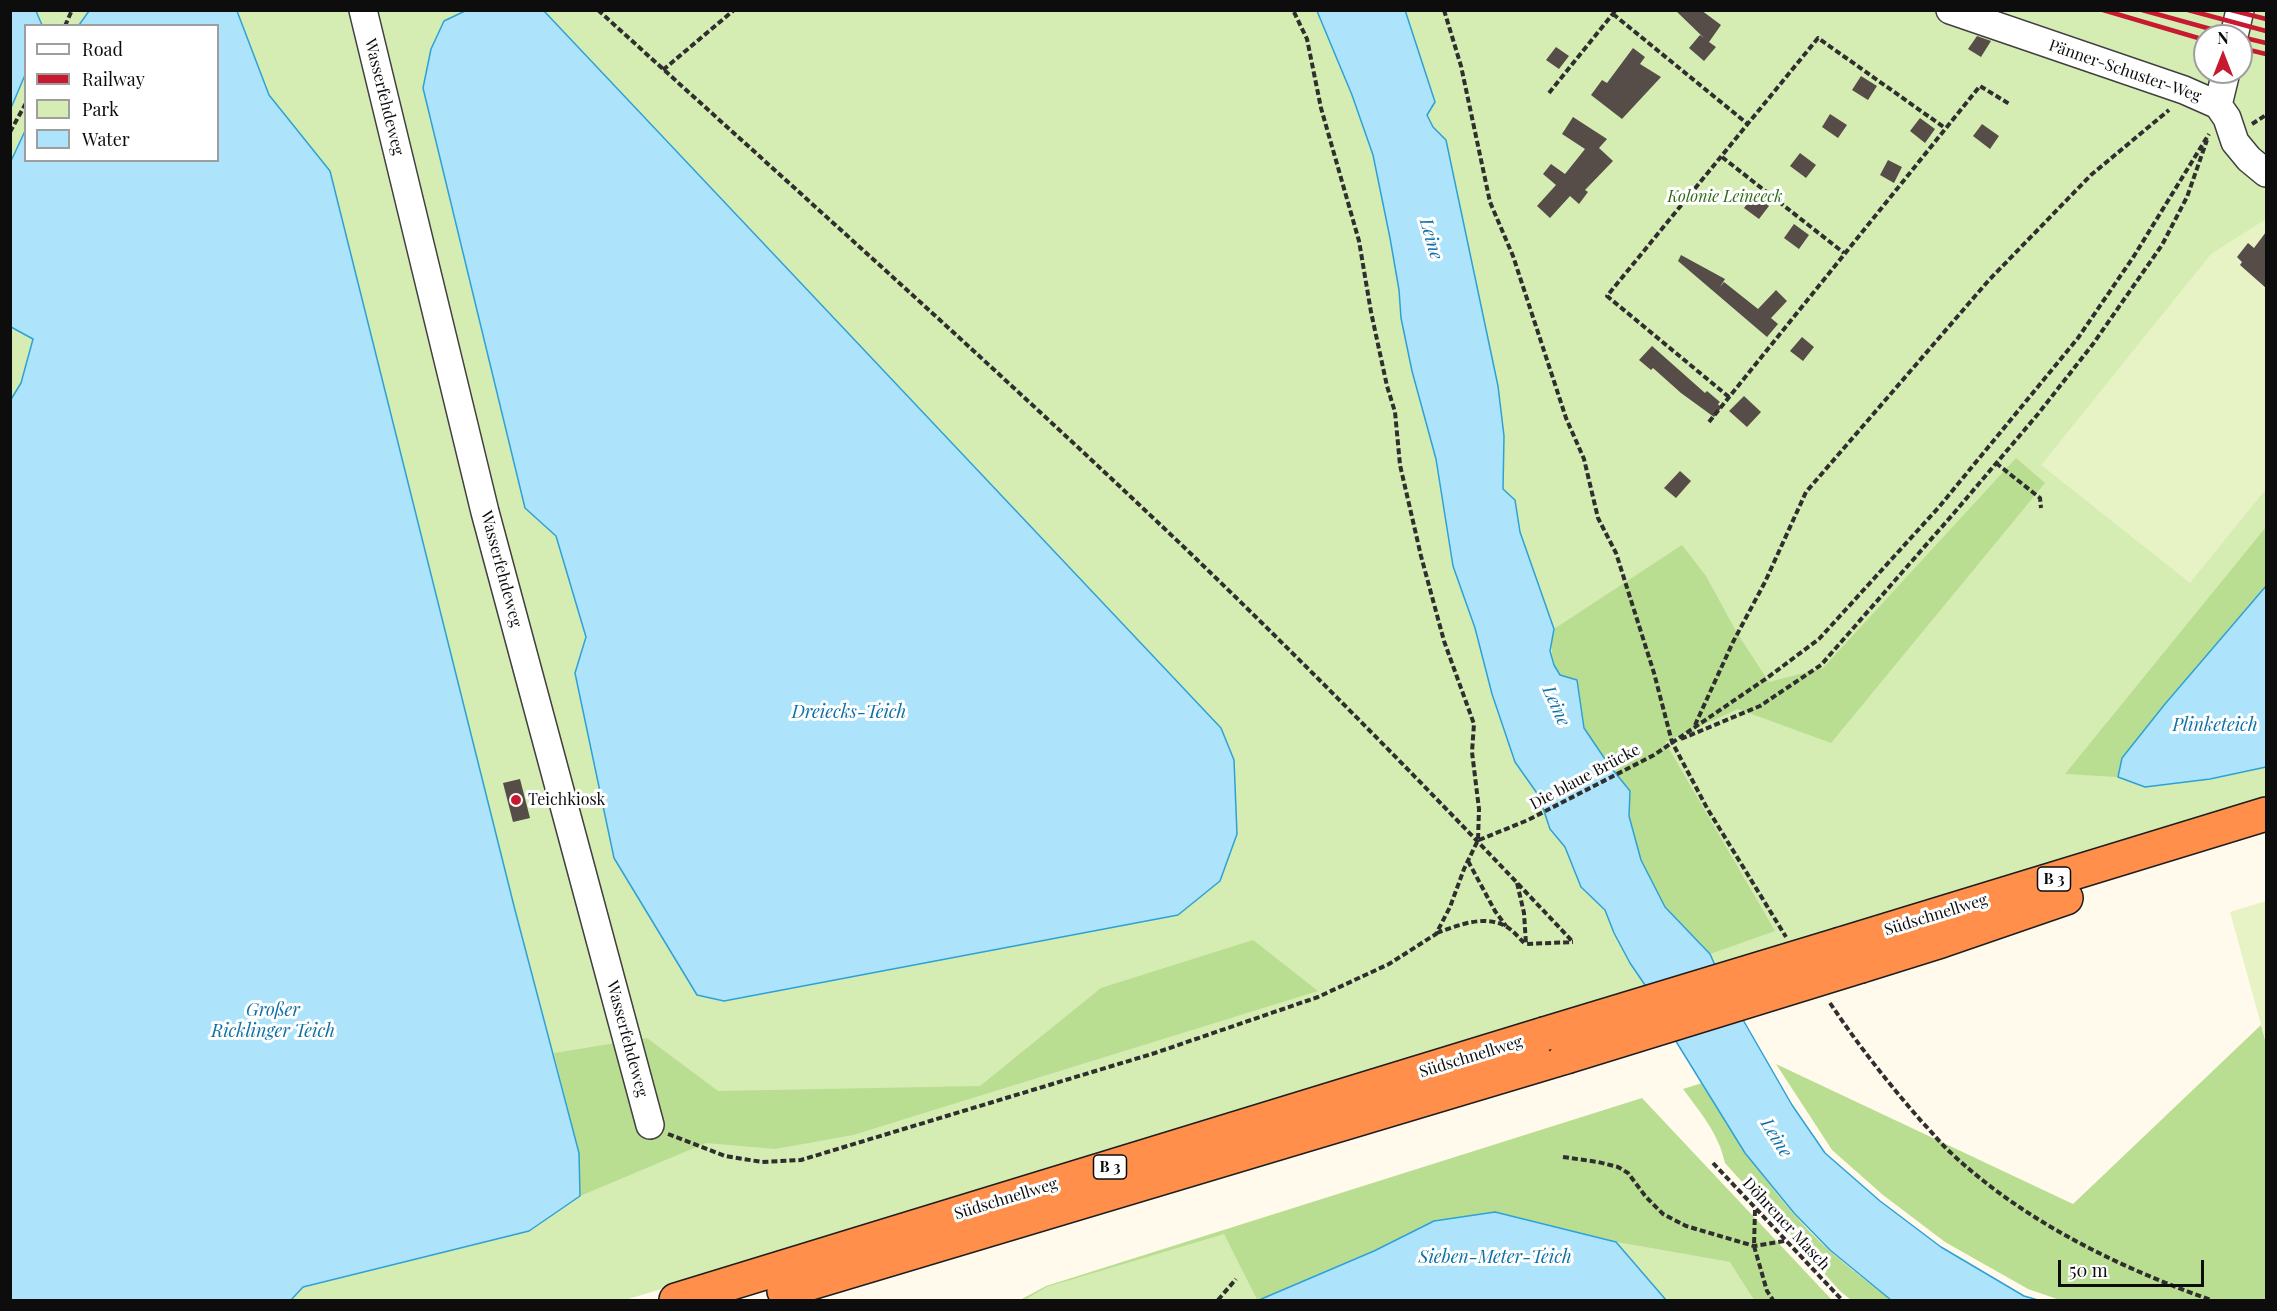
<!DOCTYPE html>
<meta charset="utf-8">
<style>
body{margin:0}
#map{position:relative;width:2277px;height:1311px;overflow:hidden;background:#fffaec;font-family:"Playfair Display",serif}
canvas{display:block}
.frame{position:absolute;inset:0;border:12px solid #0d0d0d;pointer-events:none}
.legend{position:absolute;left:24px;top:24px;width:195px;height:138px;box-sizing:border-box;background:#fff;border:2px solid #9e9e9e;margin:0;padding:8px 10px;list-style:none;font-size:18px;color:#0d0d0d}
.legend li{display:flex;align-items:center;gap:12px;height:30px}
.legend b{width:30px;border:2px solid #9e9e9e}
.north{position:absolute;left:2193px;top:24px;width:60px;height:60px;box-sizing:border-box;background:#fff;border:2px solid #9e9e9e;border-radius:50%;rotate:0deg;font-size:16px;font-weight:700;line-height:24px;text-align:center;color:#0d0d0d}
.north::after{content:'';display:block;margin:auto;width:21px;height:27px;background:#c71a30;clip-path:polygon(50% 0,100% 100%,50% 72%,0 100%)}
.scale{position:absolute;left:2058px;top:1260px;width:146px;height:27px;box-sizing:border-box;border:3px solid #0d0d0d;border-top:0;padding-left:8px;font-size:18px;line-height:21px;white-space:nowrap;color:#0d0d0d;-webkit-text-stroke:4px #fff;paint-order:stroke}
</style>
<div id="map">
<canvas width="2277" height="1311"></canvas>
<div class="frame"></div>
<ul class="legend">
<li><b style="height:8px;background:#fff"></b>Road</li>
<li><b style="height:8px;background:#c71a30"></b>Railway</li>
<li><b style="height:16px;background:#d5ecb3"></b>Park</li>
<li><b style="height:16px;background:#ade4fb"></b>Water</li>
</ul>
<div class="north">N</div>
<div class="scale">50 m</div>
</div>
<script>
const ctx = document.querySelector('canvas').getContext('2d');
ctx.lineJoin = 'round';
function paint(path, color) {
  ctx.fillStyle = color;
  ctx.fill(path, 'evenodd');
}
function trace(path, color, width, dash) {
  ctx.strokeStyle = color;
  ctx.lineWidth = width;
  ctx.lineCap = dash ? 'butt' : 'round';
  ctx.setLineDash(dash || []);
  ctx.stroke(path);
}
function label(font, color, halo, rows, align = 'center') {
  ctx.font = font + ' "Playfair Display",serif';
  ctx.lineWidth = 6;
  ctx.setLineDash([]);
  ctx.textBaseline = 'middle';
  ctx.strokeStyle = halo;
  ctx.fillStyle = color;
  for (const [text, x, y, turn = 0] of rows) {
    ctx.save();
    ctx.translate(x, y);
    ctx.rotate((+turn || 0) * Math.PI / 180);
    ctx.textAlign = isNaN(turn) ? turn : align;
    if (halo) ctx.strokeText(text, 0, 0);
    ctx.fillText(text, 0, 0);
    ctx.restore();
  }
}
paint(new Path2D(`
 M36,11h53l-10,15 -37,-1z
 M237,11h228l-21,11 -13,27 -8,39 102,420 31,28 30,101 -11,36 122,322 27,6 454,-86 42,-34 17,-47 -3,-74 -13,-32 -677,-717h1722v788l-1641,501h-334l12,-13 276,-134 -64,-243 -185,-739 -61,-76zM2205,36h36v36h-36z
 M25,75v56l-14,30v-53z
 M11,327l22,12 -12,44 -10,18z
 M1224,1233l33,67h-232l22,-13z
 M1616,1242l115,20 23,38h-88z`), '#d5ecb3');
paint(new Path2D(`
 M2016,458l29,25 -214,260 -93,-34 -73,33 110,189 -65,23 -45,-47 -24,-47 -12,-44 1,-25 -21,-26 -25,-37 -7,-48 -17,-5c-10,-16 -9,-28 -6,-46l128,-84 24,31 31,57 32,49 54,-14z
 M2266,527v59l-101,118 -43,54 -4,19 -53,-3z
 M1253,940l65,51 -465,144 -78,14 -69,-6 -126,53 -1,-43 -25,-100 93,-15 71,53 262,-5 121,-98z
 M2261,1025l5,18v257h-206l-32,-11 -83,-47 -62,-47 -51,-45 -56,-86 297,140z
 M1702,1083c37,60 75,120 128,168 19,17 41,33 61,49h-40l-11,-9 -115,-128c-6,-29 -25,-51 -42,-74z
 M1642,1098l190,202h-78l-24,-38 -114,-20 -121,-30 -61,9 -60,30 -115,49h-2l-33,-66 -177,53 -22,13h-5l26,-14z`), '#bade91');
paint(new Path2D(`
 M2266,219v270l-76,94 -149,-118 170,-211z
 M2266,901v142l-36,-131z`), '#e7f3c5');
const water = new Path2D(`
 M11,10l25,1 6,14 -16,1 -1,49 -14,33z
 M1405,10l30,92 -8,13 6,12 13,13 52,246 6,50 -1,53 12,11 5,32 34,97 -4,22 4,14 6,10 17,5 7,48 25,37 21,26 -1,25 12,44 24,47 45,47 17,38 65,113 33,48 55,48 61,46 83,49 14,4h-147l-61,-50 -36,-37 -49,-60 -89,-144 -11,-24 -15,-22 -16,-30 -9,-23 -24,-23 -16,-40 -15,-18 -11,-33 -24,-34 -23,-68 -17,-66 -22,-62 -17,-107 -24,-88 -11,-53 -2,-28 -9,-52 -17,-83 -21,-60 -35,-84z
 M237,11l32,84 61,76 185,739 64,243 1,43 -51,35 -226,56 -12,13h-280l-1,-899 11,-18 12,-44 -22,-12v-166l14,-30 1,29h192v-134l-139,-1 10,-14z
 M465,11h79l677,717 13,32 3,74 -17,47 -42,34 -454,86 -27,-6 -83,-137 -39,-185 11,-36 -30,-101 -31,-28 -102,-420 8,-39 13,-28z
 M2266,586v181l-56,12 -65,8 -27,-10 4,-19 43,-54z
 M1495,1212l121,30 50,58h-407l115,-49 60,-30z`);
paint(water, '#ade4fb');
trace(water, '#2ea1d7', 1.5);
paint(new Path2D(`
 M1675,10h26l20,15 -12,17 7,5 -12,14 -15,-13 11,-13 4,3z
 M1977,36l14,5 -10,16 -13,-8z
 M1556,47l13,9 -10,13 -13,-9z
 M1633,48l12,9 -5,7 21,13 -39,42 -31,-24 11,-15 5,3z
 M1861,76l16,10 -9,14 -16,-10z
 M1830,114l17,11 -9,13 -16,-11z
 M1573,117l34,22 -8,9 14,13 -28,29 3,2 -9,12 -9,-8 -20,22 -13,-12 19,-21 -13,-11 8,-10 14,10 20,-25 -23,-15z
 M1920,118l15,11 -10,14 -15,-12z
 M1982,124l17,12 -9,13 -17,-13z
 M1800,153l16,12 -10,13 -16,-12z
 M1888,160l14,7 -8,16 -14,-8z
 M1754,195l15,11 -10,13 -15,-11z
 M1794,224l15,11 -10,14 -15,-11z
 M2266,232v56l-26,-23 2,-3 -5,-5 11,-14 6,5z
 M1681,255l44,24 -5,8 4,-5 34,27 18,-19 11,11 -16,17 7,6 -11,13 -89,-76z
 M1802,337l12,10 -11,14 -13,-10z
 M1652,346l53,47 2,-2 13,11 -2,2 3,4 -7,9 -33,-24 -28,-25 -2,2 -12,-10z
 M1744,396l17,16 -14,15 -18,-16z
 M1680,471l11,10 -15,17 -12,-10z
 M520,779l10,39 -17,4 -10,-39z`), '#564c48');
const minor = new Path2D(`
 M363,10l122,502 165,613
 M1950,10l234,80 34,15 9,13 8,24 14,17 17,14
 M2234,36l6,-26
 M2218,105l8,-33`);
const highway = new Path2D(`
 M1841,944l425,-130
 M1861,966l80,-25 125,-43
 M784,1291l782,-234
 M676,1300l868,-266`);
trace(minor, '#404040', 30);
trace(highway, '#1e1e1e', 36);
trace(new Path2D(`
 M598,10c198,180 397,357 590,541 132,127 260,258 385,391
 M1444,10l17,56 29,136 23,54 53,162 18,41 14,59 18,35 38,120 18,69 35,66 79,129
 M1613,14l136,111
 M65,26l7,-16
 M663,70l71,-60
 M1549,93l67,-83
 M2252,124l14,-9
 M10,132l16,-29
 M1722,157l122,96
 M1729,397l-122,-101 211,-258 127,90
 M1709,422l271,-336 31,19
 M1996,463l44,35 1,10
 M1695,725l38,-83 32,-60 41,-90 183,-212 102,-105 78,-65
 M1681,739l79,-33 61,-41 133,-152 84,-99 55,-70 69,-99 25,-48 20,-57
 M1479,840l49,-20 126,-65 113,-77 52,-39 120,-132 139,-169 56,-82 75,-122
 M1468,861l27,50 11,15
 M1517,883l7,30 2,31 47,-2
 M1437,933c21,-8 49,-19 70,-6 7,4 13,12 18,17
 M1830,1003c28,42 59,81 92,119 10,10 18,21 28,30 73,69 168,115 261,148
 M668,1134l57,22 37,6 39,-2 354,-107 163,-56 71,-33 47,-30 14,-27 14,-38 14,-29 1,-31 -7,-57 2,-28 -30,-83 -23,-85 -21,-91 -5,-53 -8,-26 -16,-74 -12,-71 -38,-133 -14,-69 -14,-29
 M1563,1157l35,5 20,5 10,6 18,24 17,17 23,12 68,20 31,-5
 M1713,1163l129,137
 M1755,1210l-1,36 13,45 6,9
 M1218,1300l18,-21`), '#2f2f2f', 4, [6, 3]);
trace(minor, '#fff', 27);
trace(highway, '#ff8f4a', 33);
trace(new Path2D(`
 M2103,10l102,30
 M2142,10l94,26
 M2188,10l78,21
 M2231,10l35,9
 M2241,37l25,6
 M2241,48l25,6`), '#c71a30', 4.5);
const highwayBridge = new Path2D(`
 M1544,1034l297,-90
 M1566,1057l295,-91`);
trace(highwayBridge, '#1e1e1e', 36, []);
trace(highwayBridge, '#ff8f4a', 33);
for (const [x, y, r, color] of [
 [516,800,6,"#c71a30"]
]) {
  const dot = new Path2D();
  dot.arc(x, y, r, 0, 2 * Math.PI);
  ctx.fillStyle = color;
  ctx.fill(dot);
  trace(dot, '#fff', 2);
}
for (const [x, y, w] of [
 [2054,879,33],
 [1110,1167,33]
]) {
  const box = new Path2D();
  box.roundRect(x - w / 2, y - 12, w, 24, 4.5);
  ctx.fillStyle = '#fff';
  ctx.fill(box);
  trace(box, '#0d0d0d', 1.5);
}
label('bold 15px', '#0d0d0d', null, [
 ["B 3",2054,879],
 ["B 3",1110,1167]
]);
label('16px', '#0d0d0d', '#fff', [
 ["Pänner-Schuster-Weg",2125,71,19],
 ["Wasserfehdeweg",384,97,76],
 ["Wasserfehdeweg",501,569,75],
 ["Die blaue Brücke",1585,777,-28],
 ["Südschnellweg",1936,915,-17],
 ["Wasserfehdeweg",627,1039,75],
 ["Südschnellweg",1471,1057,-17],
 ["Südschnellweg",1006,1199,-17],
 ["Döhrener Masch",1786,1224,47]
]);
label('italic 16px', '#2f6918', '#fff', [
 ["Kolonie Leineeck",1725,197]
]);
label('16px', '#0d0d0d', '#fff', [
 ["Teichkiosk",528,800]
], 'left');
label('italic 18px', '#0d70a7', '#fff', [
 ["Leine",1431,239,74],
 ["Leine",1556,706,66],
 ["Dreiecks-Teich",849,712],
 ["Plinketeich",2215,725],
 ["Großer",273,1010],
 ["Ricklinger Teich",273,1031],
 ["Leine",1776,1138,58],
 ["Sieben-Meter-Teich",1495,1257]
]);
</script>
